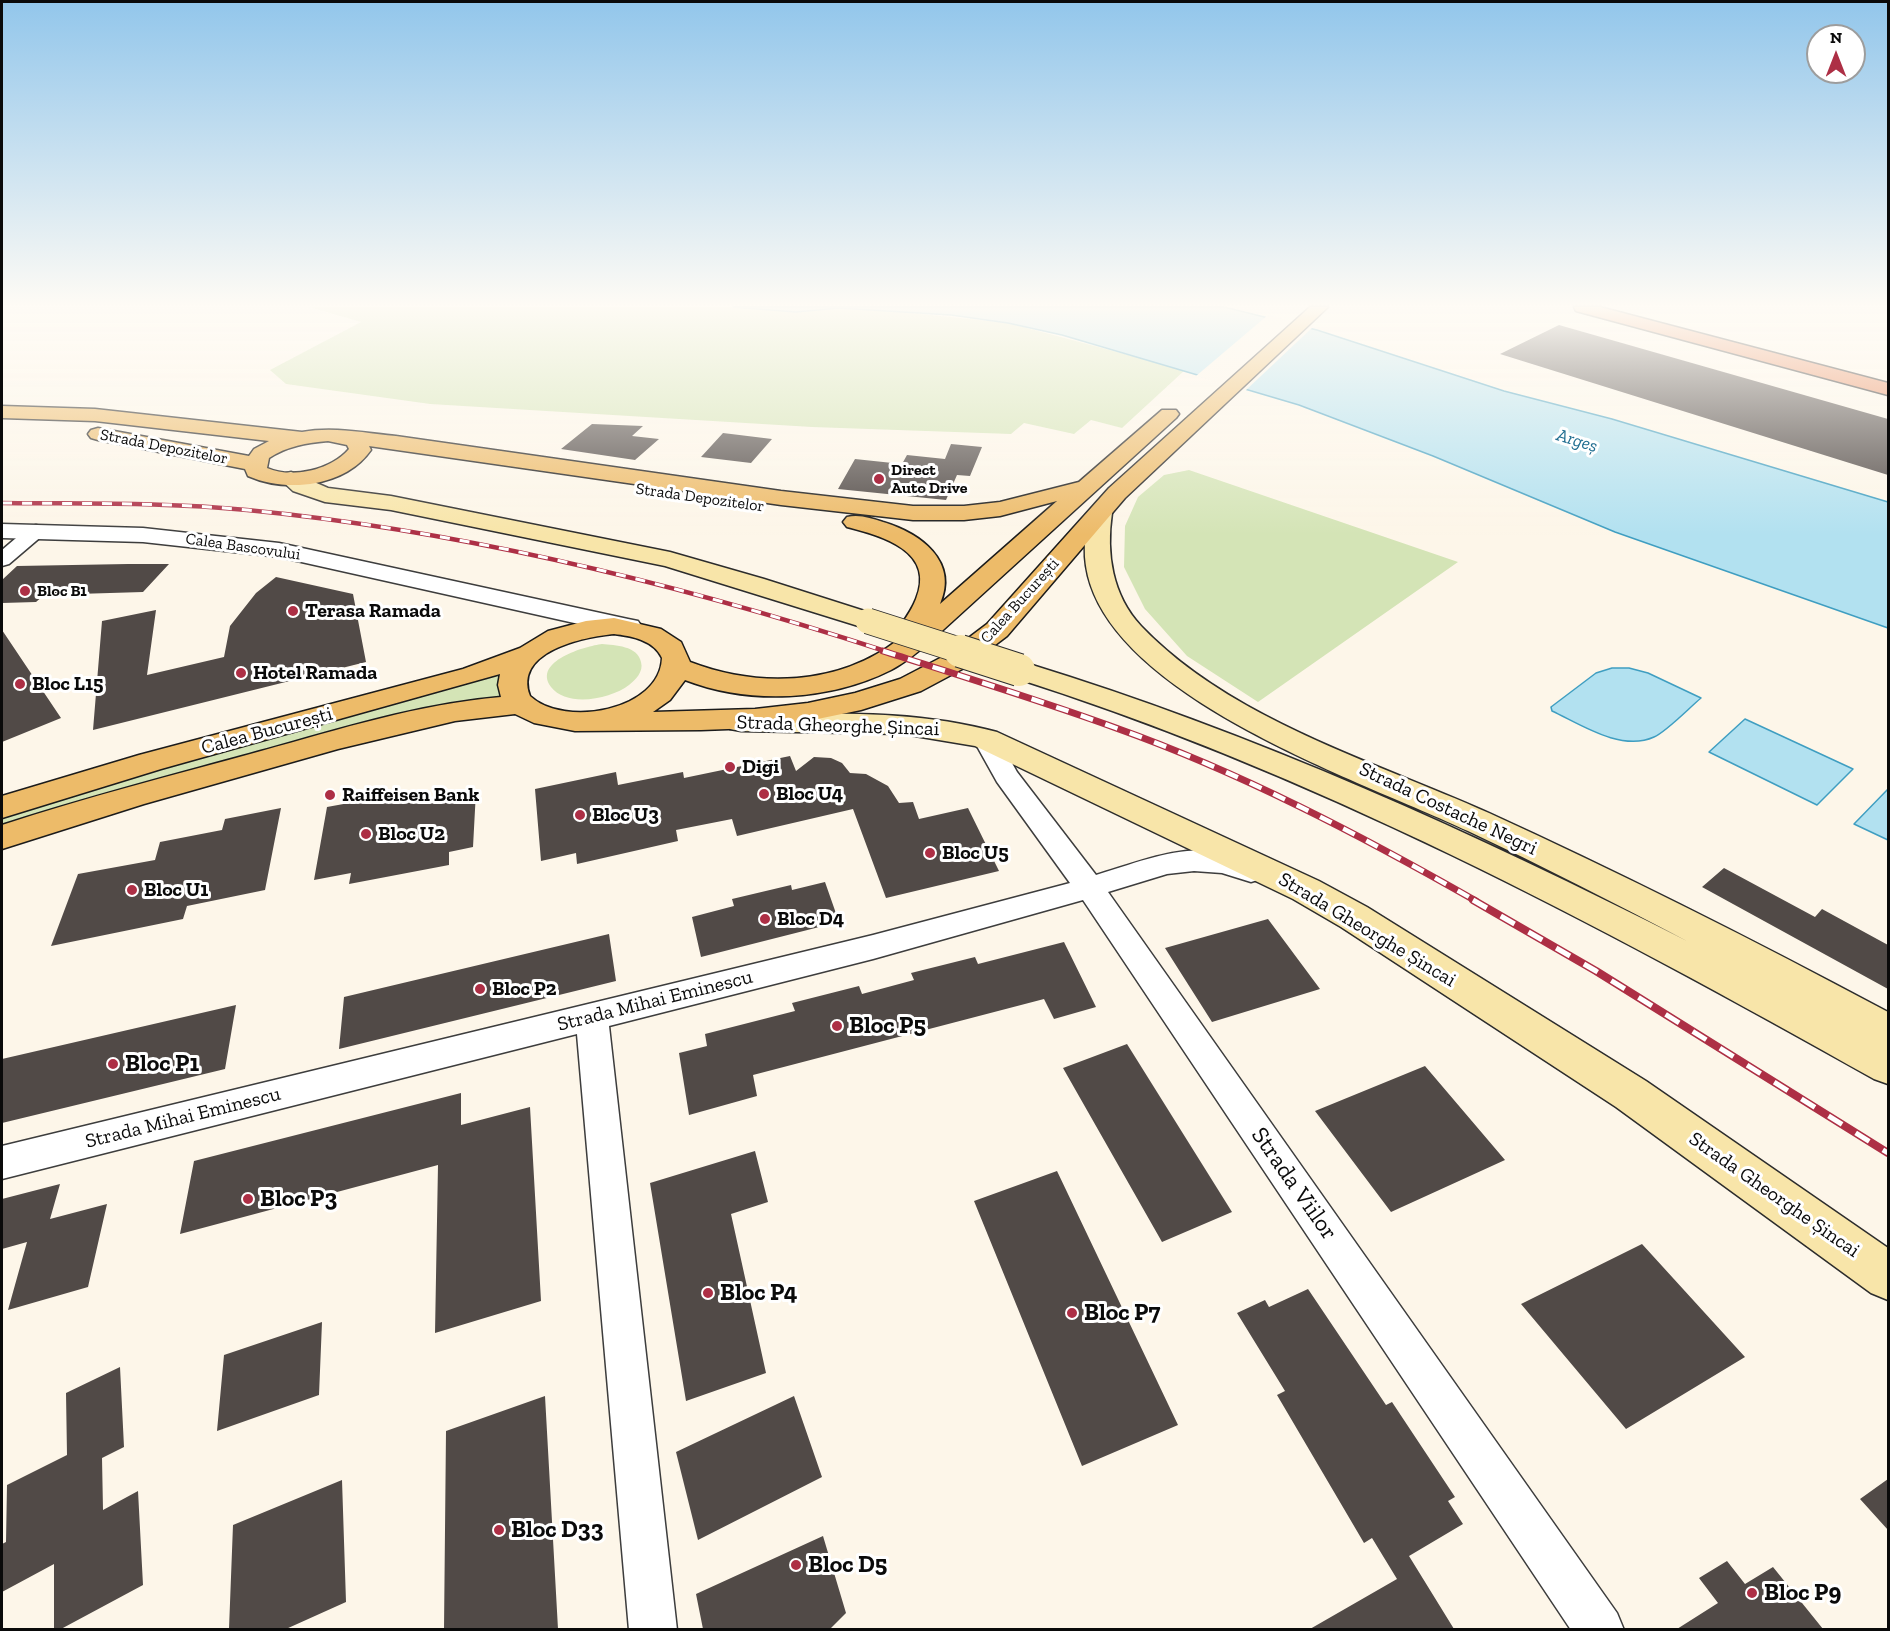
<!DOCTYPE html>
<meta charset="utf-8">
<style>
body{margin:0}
#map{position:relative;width:1890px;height:1631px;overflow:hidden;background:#fdf6e9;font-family:"Zilla Slab",serif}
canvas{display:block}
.frame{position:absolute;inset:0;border:3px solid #0a0a0a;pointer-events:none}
.north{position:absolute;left:1806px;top:24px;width:60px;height:60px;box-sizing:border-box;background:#fff;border:2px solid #9d9d9d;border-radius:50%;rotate:0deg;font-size:16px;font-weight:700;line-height:24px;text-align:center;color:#0a0a0a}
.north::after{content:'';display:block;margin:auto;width:21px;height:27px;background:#ad2f45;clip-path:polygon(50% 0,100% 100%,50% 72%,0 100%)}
</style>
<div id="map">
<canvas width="1890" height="1631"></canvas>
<div class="frame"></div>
<div class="north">N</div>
</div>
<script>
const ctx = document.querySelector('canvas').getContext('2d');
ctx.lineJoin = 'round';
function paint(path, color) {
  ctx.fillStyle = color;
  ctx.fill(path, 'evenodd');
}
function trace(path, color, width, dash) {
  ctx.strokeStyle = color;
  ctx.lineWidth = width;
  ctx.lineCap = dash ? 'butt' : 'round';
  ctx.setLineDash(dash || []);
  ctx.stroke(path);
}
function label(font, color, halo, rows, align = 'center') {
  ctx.font = font + ' "Zilla Slab",serif';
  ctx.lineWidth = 6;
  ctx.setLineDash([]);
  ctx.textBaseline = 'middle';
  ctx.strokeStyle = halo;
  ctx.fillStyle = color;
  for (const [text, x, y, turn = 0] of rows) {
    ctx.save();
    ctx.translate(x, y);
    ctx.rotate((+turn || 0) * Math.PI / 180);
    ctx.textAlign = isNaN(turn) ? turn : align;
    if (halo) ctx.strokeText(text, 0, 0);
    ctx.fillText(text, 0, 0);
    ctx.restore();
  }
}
paint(new Path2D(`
 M309,307h424l63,5 43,-4 43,2 126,13 177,47 -63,58 -31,-8 -17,14 -50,-11 -13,11 -199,-7 -382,-23 -144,-20 -16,-14 91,-48z
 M1189,470l269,92 -200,140 -71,-46 -42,-47 -21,-42 1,-41 13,-29 26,-22z
 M602,644c13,1 36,2 39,18 3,10 -6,18 -12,23 -18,14 -62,23 -78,2 -19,-26 35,-41 51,-43z
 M495,668l18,23 -25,15 -451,119 -35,12v-30l27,-10z`), '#d4e4b6');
const water = new Path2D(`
 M733,307h491l93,23 187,61 108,28 276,83v126l-273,-96 -182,-76 -134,-51 -237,-70 -54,-12 -57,-8 -112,-7 -43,4z
 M1612,668h17l19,5 53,25c-12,10 -35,34 -47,39 -33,15 -74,-13 -102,-26l-1,-4 45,-34z
 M1745,719l108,50 -36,36 -108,-53z
 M1888,789v51l-34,-16z`);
paint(water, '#b2e1f0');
trace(water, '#3f9ec1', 1.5);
paint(new Path2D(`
 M1268,315l46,11 -69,65 -49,-15z`), '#fdf6e9');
paint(new Path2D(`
 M1559,325l329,94v56l-388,-121z
 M592,424l51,2 -11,10 27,3 -24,21 -74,-11z
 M723,433l49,6 -21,24 -50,-6z
 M951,444l31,3 -12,29 -13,-1 -11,25 -108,-11 17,-30 47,5 5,-9 38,4z
 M128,564h41l-26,28 -99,3 -8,7 -34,1v-23l15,-14z
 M276,577l77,17 13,68 -273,68 9,-109 54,-11 -9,65 77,-18 6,-31 26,-33z
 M2,630l59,88 -59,24z
 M790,756l6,15 18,-14 17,1 11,5 8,10 16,1 22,12 11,17 14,-1 6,17 49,-11 31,63 -113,27 -33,-89 -116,27 -5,-17 -56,11 2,11 -101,23 -1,-11 -35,8 -6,-72 81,-17 2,13 65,-13 1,6z
 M415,791l-1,11 62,-11 -3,56 -24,5v13l-100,19 2,-11 -37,7 13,-73z
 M281,808l-16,82 -78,16 -4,13 -132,27 27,-72 77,-14 5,-18 62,-12 3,-11z
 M1724,868l91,49 7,-8 66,36v44l-186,-102z
 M825,882l14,40 -138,35 -9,-40 42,-11 -2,-7 59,-14 1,5z
 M1268,919l52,70 -108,33 -47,-74z
 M609,934l7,47 -277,68 5,-52z
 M1064,942l32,65 -42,12 -10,-20 -291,76 4,21 -68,19 -10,-62 28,-7 -2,-12 90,-23 -3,-8 67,-17 3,8 52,-14 -3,-7 64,-16 3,7z
 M236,1005l-11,64 -223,54v-64z
 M1127,1044l105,168 -70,30 -99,-174z
 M1425,1066l80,94 -114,52 -76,-101z
 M461,1093v32l69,-18 11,194 -106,32 3,-168 -258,69 14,-73z
 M755,1151l13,51 -37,12 35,159 -80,28 -36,-218z
 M1057,1171l121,254 -96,41 -108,-265z
 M60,1184l-10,35 57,-15 -19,83 -80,23 19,-68 -25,7v-50z
 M1642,1244l103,113 -119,72 -105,-125z
 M1308,1289l78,116 6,-3 63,95 -7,4 15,23 -54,32 45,73h-144l87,-50 -25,-41 -8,5 -87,-148 8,-4 -48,-78 28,-13 4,7z
 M322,1322l-3,73 -102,36 7,-76z
 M120,1367l4,80 -22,11 1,52 35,-19 5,94 -82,44h-7v-65l-52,28v-48l4,-2 1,-57 60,-30 -1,-62z
 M545,1396l13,233h-114l2,-198z
 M794,1396l28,81 -124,63 -22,-88z
 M1888,1479v51l-28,-31z
 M342,1480l4,122 -60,27h-57l4,-104z
 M823,1536l23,77 -16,16h-127l-7,-35z
 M1727,1561l18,23 28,-17 50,62h-146l41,-26 -19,-25z`), '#514a47');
const minor = new Path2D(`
 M36,525l7,2 3,4 -3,4 -34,29 -7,2v-16l27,-23z
 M986,731l9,2 22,39 79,103c41,-12 86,-32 129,-22 12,3 24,8 36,12l4,7 -4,7 -10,3 -29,-9 -28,-2 -27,3 -59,18 509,721 7,17h-53l-488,-730 -210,59 -264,67 68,604h-48l-52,-596 -575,145v-33l871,-211 197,-52 -73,-101 -24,-43 4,-6z`);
const tertiary = new Path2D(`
 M2,524l141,4 136,15 349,76 10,2 4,6 -4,6 -10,2 -349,-78 -136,-15 -141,-4z`);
const secondary = new Path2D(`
 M291,472l37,16 63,8 279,56 94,27 113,36 4,6 -4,6 -9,2 -203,-63 -274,-56 -66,-8 -32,-11 -13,-12 3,-5z
 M1100,506l8,2 4,5c-6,40 0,82 29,113 90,94 232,135 348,187 136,62 268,129 399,199v72l-14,-5c-278,-156 -560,-307 -865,-403l-4,-6 4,-6 10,-3 10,3c228,70 445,169 658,277 -72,-38 -145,-75 -219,-110 -105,-50 -374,-138 -383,-274 0,-15 -2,-36 7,-49z
 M741,713c86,1 172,-4 256,19l322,149 48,26 279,174 242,167v52l-17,-7 -255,-186 -275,-180 -48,-28 -318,-153 -72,-12 -162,-3 -11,-2 -4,-7 4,-7z`);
const primary = new Path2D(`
 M1310,307h18l-203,191 -118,138 -41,31 -45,24 -60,19 -53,11 -53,7 -54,2 -126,1 -41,-8 -19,-9 -60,7 -117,28 -194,55 -142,45v-24c85,-28 172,-50 259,-74 79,-22 158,-47 240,-54l-3,-12 2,-11 -339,95 -159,49v-22l137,-41 324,-86 57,-21 28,-17 38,-10 28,-3 47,11 20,13 9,20c68,26 148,24 208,-22l-4,-5c8,-12 17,-23 22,-36 20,-48 -34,-63 -69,-72l-4,-5 4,-5c12,-3 24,1 36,5 37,11 76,39 57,82l117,-103 -57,15 -36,4h-51l-132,-15 -412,-59 2,4c-26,37 -84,43 -123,26l-3,-7 -147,-29 -7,-2 -3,-4 3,-4 7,-2 151,28 5,-7 15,-8 -174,-20 -93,-3v-12l93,3 207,23c31,-6 63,1 94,4l385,55 132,15h51l36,-4 79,-20 83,-72h14l3,4 -3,4 -244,222c-13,11 -26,22 -41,30 -62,31 -141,35 -206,10l-15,20 -17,12 102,-3 53,-6 47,-10 45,-14 46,-24 41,-31 122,-136zM328,441l19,4 2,4c-18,21 -57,30 -82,19l2,-10c18,-12 38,-15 59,-17zM614,634c17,2 40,6 48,24 -2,53 -98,70 -132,38 -17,-45 54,-59 84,-62z`);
const motorway = new Path2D(`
 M1574,307h26l288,76v12l-312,-84z`);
trace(minor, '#3d3d3d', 3);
trace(tertiary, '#3d3d3d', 3);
trace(secondary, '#2c2c2c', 3);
trace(primary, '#1b1b1b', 3);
trace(motorway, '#1b1b1b', 3);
paint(minor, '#fff');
paint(tertiary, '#fff');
paint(secondary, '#f8e5a9');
paint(primary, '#edbb69');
paint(motorway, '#e8895c');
const railFar2 = new Path2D(`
 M2,503c82,1 163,-1 245,7 218,21 433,74 641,142`);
const railFar1 = new Path2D(`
 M883,651c78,25 156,49 233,77 124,44 246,108 360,173`);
const rail = new Path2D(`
 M1473,900l123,71 292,182`);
trace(railFar2, '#ad2f45', 4.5);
trace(railFar1, '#ad2f45', 7);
trace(rail, '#ad2f45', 8);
trace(railFar2, '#fff', 3, [10]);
trace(railFar1, '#fff', 4.5, [13]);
trace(rail, '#fff', 5, [16]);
const secondaryBridgeFar1 = new Path2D(`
 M868,621l97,31`);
const secondaryBridge = new Path2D(`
 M960,651l59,19`);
trace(secondaryBridgeFar1, '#2c2c2c', 27, []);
trace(secondaryBridge, '#2c2c2c', 34, []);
trace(secondaryBridgeFar1, '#f8e5a9', 25);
trace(secondaryBridge, '#f8e5a9', 32);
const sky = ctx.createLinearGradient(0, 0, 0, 535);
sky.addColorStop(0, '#92c6eb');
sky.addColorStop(0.57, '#fefbf5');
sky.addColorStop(1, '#fefbf500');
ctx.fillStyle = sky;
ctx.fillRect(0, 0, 1890, 535);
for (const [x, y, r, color] of [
 [879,479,6,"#ad2f45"],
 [25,591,6,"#ad2f45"],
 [293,611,6,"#ad2f45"],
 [241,673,6,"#ad2f45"],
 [20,684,6,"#ad2f45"],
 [730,767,6,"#ad2f45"],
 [764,794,6,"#ad2f45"],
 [330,795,6,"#ad2f45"],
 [580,815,6,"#ad2f45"],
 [366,834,6,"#ad2f45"],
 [930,853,6,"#ad2f45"],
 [132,890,6,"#ad2f45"],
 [765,919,6,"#ad2f45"],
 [480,989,6,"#ad2f45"],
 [837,1026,6,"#ad2f45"],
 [113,1064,6,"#ad2f45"],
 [248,1199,6,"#ad2f45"],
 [708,1293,6,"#ad2f45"],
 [1072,1313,6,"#ad2f45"],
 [499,1530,6,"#ad2f45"],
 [796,1565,6,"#ad2f45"],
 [1752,1593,6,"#ad2f45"]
]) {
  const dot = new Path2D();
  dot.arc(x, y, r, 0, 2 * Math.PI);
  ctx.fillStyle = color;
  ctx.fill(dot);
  trace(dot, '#fff', 2);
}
label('16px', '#0a0a0a', '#fff', [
 ["Strada Depozitelor",164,447,11],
 ["Strada Depozitelor",700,498,8],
 ["Calea Bascovului",243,547,8],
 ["Calea București",1020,601,-48]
]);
label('bold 16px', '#0a0a0a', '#fff', [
 ["Direct",891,470],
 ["Auto Drive",891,488],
 ["Bloc B1",37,591]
], 'left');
label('italic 18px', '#1f6d90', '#fff', [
 ["Argeș",1577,441,17]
]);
label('bold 20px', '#0a0a0a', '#fff', [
 ["Terasa Ramada",305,611],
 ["Hotel Ramada",253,673],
 ["Bloc L15",32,684],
 ["Digi",742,767],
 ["Bloc U4",776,794],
 ["Raiffeisen Bank",342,795],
 ["Bloc U3",592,815],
 ["Bloc U2",378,834],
 ["Bloc U5",942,853],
 ["Bloc U1",144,890],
 ["Bloc D4",777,919],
 ["Bloc P2",492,989]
], 'left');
label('20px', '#0a0a0a', '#fff', [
 ["Strada Gheorghe Șincai",838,726,2],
 ["Calea București",267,731,-15],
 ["Strada Costache Negri",1448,809,25],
 ["Strada Gheorghe Șincai",1367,930,31],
 ["Strada Mihai Eminescu",655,1001,-14],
 ["Strada Mihai Eminescu",183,1118,-14],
 ["Strada Gheorghe Șincai",1774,1195,35]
]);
label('bold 24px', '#0a0a0a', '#fff', [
 ["Bloc P5",849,1026],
 ["Bloc P1",125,1064],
 ["Bloc P3",260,1199],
 ["Bloc P4",720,1293],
 ["Bloc P7",1084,1313],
 ["Bloc D33",511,1530],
 ["Bloc D5",808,1565],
 ["Bloc P9",1764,1593]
], 'left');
label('24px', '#0a0a0a', '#fff', [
 ["Strada Viilor",1294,1184,55]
]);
</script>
